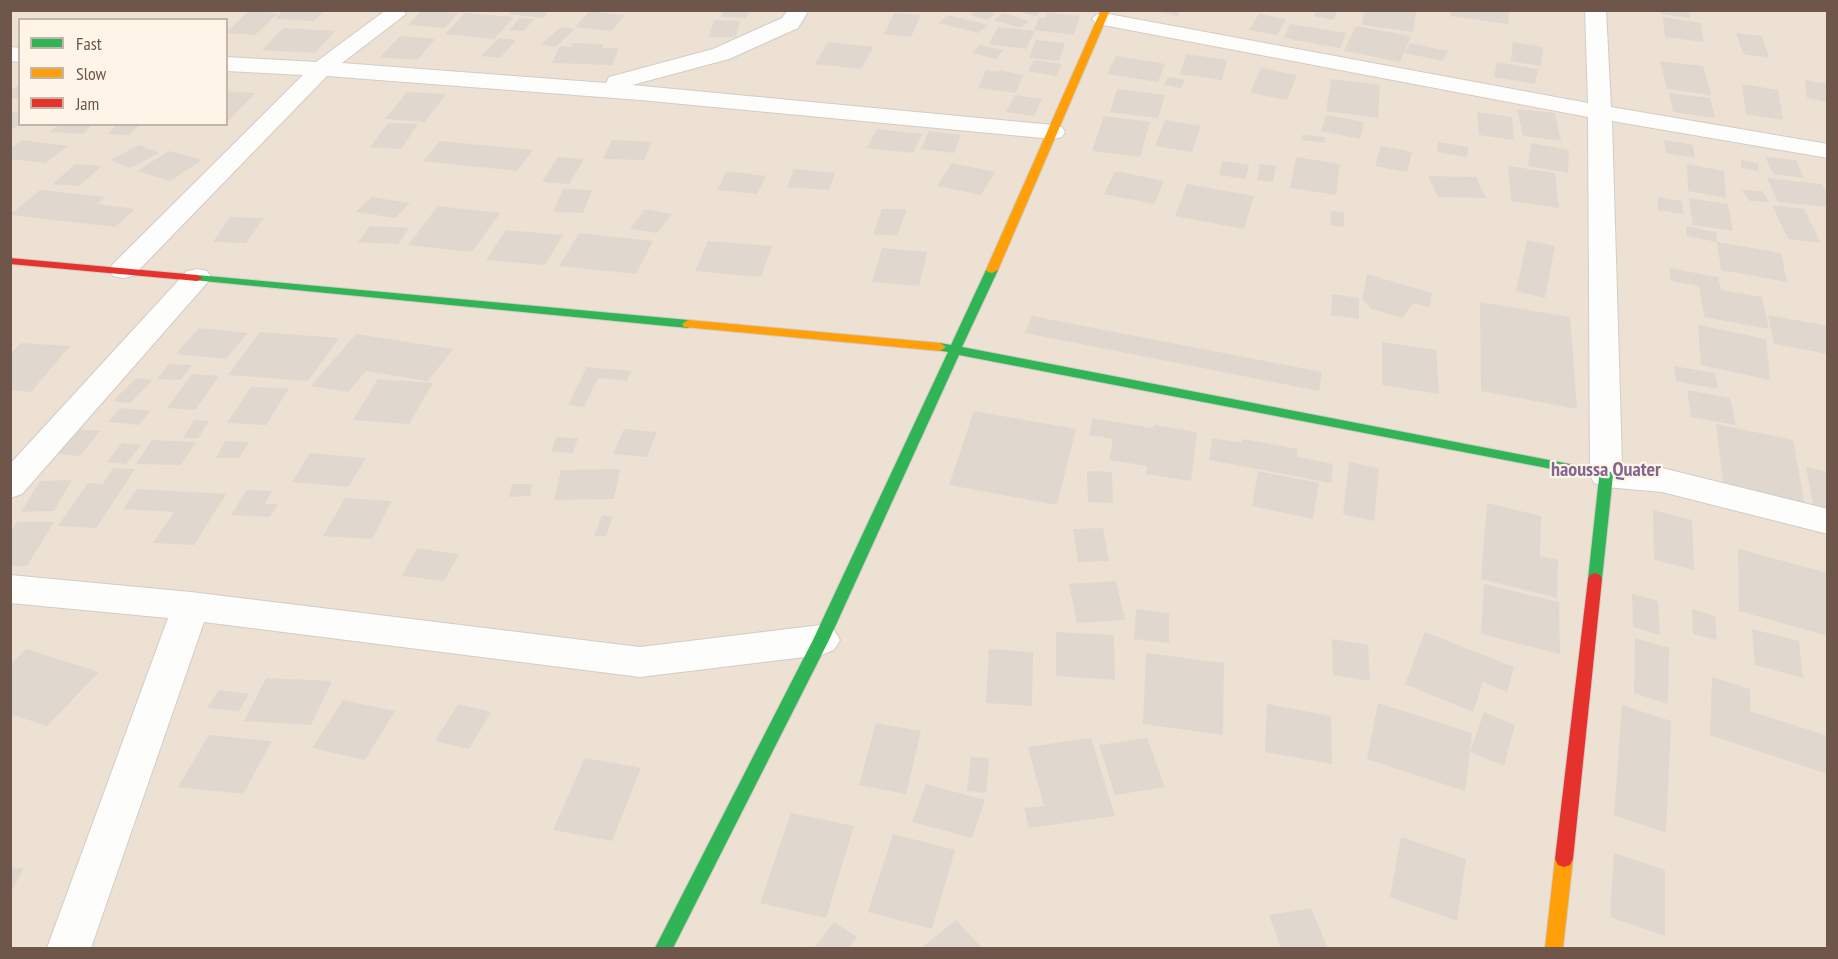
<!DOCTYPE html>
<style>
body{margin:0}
#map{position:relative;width:1838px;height:959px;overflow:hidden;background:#f4efe7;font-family:"PT Sans Narrow",sans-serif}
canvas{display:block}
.frame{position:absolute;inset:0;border:12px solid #6f564a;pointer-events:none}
.legend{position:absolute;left:18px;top:18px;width:210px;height:108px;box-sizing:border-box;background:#fef4e7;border:2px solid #c5b5a8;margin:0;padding:8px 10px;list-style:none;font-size:18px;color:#6f564a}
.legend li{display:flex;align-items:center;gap:12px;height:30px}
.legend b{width:30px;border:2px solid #c5b5a8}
</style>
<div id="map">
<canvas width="1838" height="959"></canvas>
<div class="frame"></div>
<ul class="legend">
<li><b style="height:8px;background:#30b455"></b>Fast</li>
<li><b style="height:8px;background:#ff9f0a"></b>Slow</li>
<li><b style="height:8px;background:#e5322d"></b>Jam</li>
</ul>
</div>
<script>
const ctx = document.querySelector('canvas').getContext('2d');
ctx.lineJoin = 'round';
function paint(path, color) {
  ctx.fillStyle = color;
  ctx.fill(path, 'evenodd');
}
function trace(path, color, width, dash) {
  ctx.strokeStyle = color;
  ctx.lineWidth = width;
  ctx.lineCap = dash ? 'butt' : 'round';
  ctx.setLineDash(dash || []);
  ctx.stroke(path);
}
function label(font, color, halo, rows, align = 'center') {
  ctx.font = font + ' "PT Sans Narrow",sans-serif';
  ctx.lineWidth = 4.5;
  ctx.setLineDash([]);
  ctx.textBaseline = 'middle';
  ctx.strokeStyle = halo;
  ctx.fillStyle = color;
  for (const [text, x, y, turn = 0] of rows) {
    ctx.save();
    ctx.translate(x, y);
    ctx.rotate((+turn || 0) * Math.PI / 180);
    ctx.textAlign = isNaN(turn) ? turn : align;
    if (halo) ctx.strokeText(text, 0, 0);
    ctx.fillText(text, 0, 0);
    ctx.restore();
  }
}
paint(new Path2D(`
 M11,11h1816v937h-1816zM20,20h206v104h-206z`), '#ede1d4');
paint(new Path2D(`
 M283,10h42l-11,11 -39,-2z
 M422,10h2l34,3 -13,15 -37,-3z
 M513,10h36l-6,8 -34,-4z
 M724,10h25l-3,8 -25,-1z
 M977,10h5l13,4 -8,6 -17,-5z
 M1010,10h28l2,1 -3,5z
 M1148,10h32l-2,6z
 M1317,10h21l-4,10 -20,-4z
 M1365,10l51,1 -3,21 -51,-7z
 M1451,10h58l-1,14 -58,-8z
 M1661,10h28l1,8 -28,-4z
 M249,11l29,2 -23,22 -29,-2z
 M590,11l13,2 22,2 -14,16 -36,-4z
 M1047,12l33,4 -6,19 -40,-5 5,-12h6z
 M465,13l49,4 -20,22 -49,-5z
 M894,13l27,2 -10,22 -27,-3z
 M1003,13l26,8 -9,7 -26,-8z
 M1259,14l27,5 -9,16 -28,-5z
 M948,15l40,10 -10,8 -40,-10z
 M1663,17l38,6 3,19 -39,-5z
 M520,18l14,1 -10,12 -15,-1z
 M714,20l26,1 -4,16h-27z
 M1290,24l56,9 -6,15 -56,-10z
 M1356,26l55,10 -11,26 -56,-11z
 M561,27l14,2 -20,18 -14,-3z
 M998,27l37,4 -9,18 -37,-5z
 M283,28l52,3 -20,22 -53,-3z
 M1736,33l26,3 7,22 -26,-4z
 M400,36l35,3 -18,21 -37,-3z
 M499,38l17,2 -16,18 -19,-2z
 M1036,40l29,3 -6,18 -30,-3z
 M828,42l45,5 -12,22 -46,-5z
 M1513,42l30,5 -2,19 -30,-5z
 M573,43l31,1 -2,4h17l-7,17 -60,-2 8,-17 11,1z
 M1410,43l38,8 -5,10 -38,-8z
 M979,45l24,5 -7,9 -24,-6z
 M1186,54l41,6 -5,20 -42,-6z
 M1116,56l38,6 11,2 -7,18 -51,-8z
 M1034,60l28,4 -6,12 -28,-5z
 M1660,61l43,5 8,29 -44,-6z
 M1497,62l41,7 -3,15 -41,-7z
 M1261,68l36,7 -10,25 -37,-7z
 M986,70l13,2 1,-2 23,5 -7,18 -38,-5z
 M1168,77l17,3 -4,8 -17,-3z
 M1331,79l49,6 -2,33 -52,-7z
 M1805,80l23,4v18l-21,-4z
 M20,84v15l-10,-1v-7z
 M1742,84l36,6 5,30 -37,-6z
 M1117,89l48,6 -7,23 -48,-6z
 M226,91l29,2 -29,30z
 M407,92l39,2 -21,28 -40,-3z
 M1669,93l41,5 5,20 -42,-6z
 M1015,95l27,4 -8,17 -28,-4z
 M1517,109l38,4 6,28 -38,-5z
 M10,112l10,1v11l-10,7z
 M1477,112l35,5 2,23 -35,-5z
 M1326,115l38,7 -4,17 -39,-8z
 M1104,116l46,6 -10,35 -48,-6z
 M1165,120l36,6 -9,26 -37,-6z
 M388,123l30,1 -17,25 -31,-2z
 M59,124h34l-10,10 -33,-2z
 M117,124h23l-10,11 -22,-1z
 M877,129l45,5 -9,19 -46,-5z
 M929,131l32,4 -7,18 -33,-4z
 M1302,135l23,2v6l-23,-3z
 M22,140l46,6 -23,17 -35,-4v-10z
 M612,140l40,2 -8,18 -41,-1z
 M1664,140l29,5 2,13 -29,-5z
 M440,141l93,9 -16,21 -94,-10z
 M1438,142l30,5 -1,10 -30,-5z
 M1531,143l38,7 -1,23 -40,-7z
 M139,145l20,8 -29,15 -20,-8z
 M1381,146l31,6 -5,20 -32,-6z
 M169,151l33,9 -32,21 -33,-10z
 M558,157l26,2 -15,25 -27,-2z
 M1296,157l44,7 -4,31 -46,-7z
 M1765,157l31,3 8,18 -30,-4z
 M1741,160l17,3 1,8 -18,-3z
 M1222,161l27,4 -3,14 -27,-4z
 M952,163l43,9 -14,23 -44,-9z
 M75,164l27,2 -23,20 -26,-2z
 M1260,164l16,2 -3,16 -16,-2z
 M1687,164l37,7 2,27 -38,-7z
 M1508,166l47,7 4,35 -48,-7z
 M794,169l41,4 -6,17 -42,-3z
 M727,171l39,5 -9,18 -40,-4z
 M1115,171l49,10 -10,23 -50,-10z
 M1428,176l48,1 10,21 -48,-1z
 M1767,178l55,6 6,11v12l-50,-5z
 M1187,184l67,12 -10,33 -69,-13z
 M563,189l29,1 -9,23 -30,-1z
 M40,190l65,7 -8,7 38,5 -20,18 -105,-12z
 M1742,190l20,1 7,11 -19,-1z
 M371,197l39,6 -15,15 -39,-6z
 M1658,197l24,4 1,13 -25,-4z
 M1689,198l39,6 5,27 -40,-6z
 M1772,205l32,4 17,34 -33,-4z
 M438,206l62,7 -28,39 -64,-7z
 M645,209l27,5 -15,19 -27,-4z
 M882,209h25l-10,27 -24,-2z
 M1331,211l13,1v15l-14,-2z
 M230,217l34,1 -18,25 -33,-1z
 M370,226l39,2 -11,16 -40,-2z
 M1686,226l30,6 1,10 -30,-6z
 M506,230l57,5 -18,30 -59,-5z
 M579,233l74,8 -17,33 -77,-8z
 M1527,240l28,6 -10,52 -29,-7z
 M708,241l64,5 -11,31 -66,-6z
 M1717,242l64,11 6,29 -66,-12z
 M882,248l45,4 -8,34 -47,-4z
 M1669,268l49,9 3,13 41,7 7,32 -65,-12 -5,-31 -28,-5z
 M1367,274l65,19 -2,14 -17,-4 -10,15 -32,-9 -9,-10z
 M1332,294l27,4v21l-28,-4z
 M1480,302l90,15 7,92 -96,-18z
 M1768,315l60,11v28l-54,-10z
 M1032,316l290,56 -3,19 -294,-58z
 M1698,325l68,14 4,41 -69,-15z
 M199,328l49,5 -22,26 -50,-5z
 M260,332l79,6 -31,43 -80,-6z
 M356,334l97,15 -25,32 -62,-10 -18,21 -37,-6z
 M1382,342l54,8 3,44 -57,-9z
 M21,343l49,3 -39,46 -21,-2v-36z
 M169,364l23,1 -11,15 -24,-1z
 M1674,366l41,7 3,16 -42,-8z
 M587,367l44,4 -4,10 -29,-3 -14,29 -16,-2z
 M192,374l27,2 -24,34 -28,-2z
 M136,378l17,2 -23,23 -17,-2z
 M378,379l55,4 -24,41 -56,-4z
 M251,387l38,1 -23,37 -39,-2z
 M1687,390l43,8 6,27 -45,-8z
 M120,408l30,3 -11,14 -31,-3z
 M974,411l102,18 -19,76 -108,-20z
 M1093,418l60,10 1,-3 43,7 -6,49 -45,-7 1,-8 -38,-6 4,-21 -24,-4z
 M194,420l15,1 -11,17h-15z
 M1716,424l77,16 12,67 -81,-17z
 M79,429l21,2 -20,25 -22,-2z
 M624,429l33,3 -10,25 -34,-3z
 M556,437l22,1 -5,15 -22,-1z
 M1212,438l30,5 1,-4 55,10 -1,8 36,7 -2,19 -122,-23z
 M152,440l44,2 -15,23 -45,-1z
 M225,441l24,1 -10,16h-23z
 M122,443l19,2 -15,19 -19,-2z
 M310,453l56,5 -18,29 -56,-5z
 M1349,462l30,6 -5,53 -31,-7z
 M1806,467l22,5v39l-14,-3z
 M113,468l22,1 -39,59 -38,-2 30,-43 15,1z
 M620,469l-6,30 -60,1 7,-30z
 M1087,471l25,1 1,31 -25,-1z
 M1258,471l61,12 -6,36 -61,-13z
 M72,480l-18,31 -33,1 19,-31z
 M512,484h20l-2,12 -21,1z
 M137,489l89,5 -32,51 -41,-2 21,-31 -51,-3z
 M247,490l25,1 -7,13h13l-8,13 -39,-2z
 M345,498l47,3 -20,38 -49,-3z
 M1487,503l54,13 -1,40 18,4 -1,38 -76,-19z
 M1653,510l39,10 2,50 -40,-10z
 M602,515l11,2 -7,19h-12z
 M17,522h37l-27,44h-17v-34z
 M1103,528l6,33 -31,1 -5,-33z
 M417,548l42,6 -15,27 -42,-5z
 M1738,549l90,24v63l-89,-25z
 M1116,581l9,39 -48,3 -8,-39z
 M1484,584l75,18 1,52 -79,-20z
 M1632,594l26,7 2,34 -27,-8z
 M1136,609l33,4v30l-35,-4z
 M1692,609l23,7 2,24 -24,-6z
 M1752,629l47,12 4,37 -48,-13z
 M1056,632l58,3 1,45 -59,-4z
 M1425,632l89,35 -7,25 -24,-10 -10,30 -68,-28z
 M1635,638l34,10 -1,56 -34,-11z
 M1332,639l36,6 2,36 -37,-6z
 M26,649l73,23 -52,54 -37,-12v-49z
 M989,649l44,3 -1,54 -46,-3z
 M1146,653l78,10 -1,72 -80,-11z
 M1712,677l38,12v22l78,25v38l-118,-39z
 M266,678l66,3 -21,44 -67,-4z
 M219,690l30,4 -10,17 -32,-3z
 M343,700l52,11 -30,49 -53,-12z
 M1378,703l94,30 -7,58 -98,-32z
 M458,704l33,8 -22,37 -34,-8z
 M1267,704l64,12 1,48 -67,-12z
 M1622,705l49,16 -5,112 -52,-18z
 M1484,712l31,13 -11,41 -34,-14z
 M876,723l45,8 -15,63 -47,-9z
 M209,735l63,6 -29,53 -65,-7z
 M1091,738l24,78 -86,12 -5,-20 20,-2 -16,-59z
 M1147,738l18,49 -50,8 -16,-50z
 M971,757l18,1 -3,35 -19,-2z
 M585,758l56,10 -29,73 -59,-11z
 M926,784l59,16 -13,38 -60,-16z
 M791,813l63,13 -28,92 -66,-15z
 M893,834l62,16 -23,79 -64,-17z
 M1401,837l65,22 -9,62 -67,-24z
 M1614,853l51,17v66l-55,-19z
 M24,868l-14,26v-25z
 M1311,908l17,40h-47l-12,-33z
 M956,920l26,28h-61z
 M834,922l23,15 -8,11h-33l-1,-1z`), '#e0d7cf');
const street = new Path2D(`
 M386,10h17l3,4 -64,49 264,20 3,-6 104,-28 69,-31 6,-8h21l-11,18 -69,31 -97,26 421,40 9,2 3,5 -3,5 -9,2 -413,-39 -313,-24 -194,200 -10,2 -10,-2 -4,-6 4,-6 190,-189 -77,-4v-14l90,5z
 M1585,10h21l5,97 217,37v14l-216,-37 10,344 40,3 166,41v25l-166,-42 -56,-5 -12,-4 -4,-8 -2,-358 -485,-92 -7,-2 -4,-4 4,-4 7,-2 485,90z
 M10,47l10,1v14l-10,-1z
 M197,269l10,2 4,6 -4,6 -185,211 -12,4v-34l177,-193z
 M10,575l181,17 449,55 181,-22 13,5 6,10 -6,10 -13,5 -181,22 -436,-55 -113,326h-44l121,-330 -158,-15z`);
const fast = new Path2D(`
 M992,267l6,3 -36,77 649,125 2,3 -11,104 -2,4h-10l-2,-4 11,-101 -640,-123 -130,285 -156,308h-18l158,-308 135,-288 -12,-2 -2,-3 6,-4 11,2 35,-75z
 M197,275l491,45 6,4 -6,4 -495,-48 -2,-2z`);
const slow = new Path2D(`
 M1101,10h9l-112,260 -6,3 -4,-1 -2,-2z
 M688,320l252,23 6,4 -6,4 -256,-24 -2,-3z
 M1564,851l6,2 3,6 -10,89h-18l10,-89 3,-6z`);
const jam = new Path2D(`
 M10,258l187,17 6,3 -6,3 -187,-17z
 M1595,573l5,2 2,4 -29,280 -3,6 -6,2 -6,-2 -3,-6 33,-280 2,-4z`);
trace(street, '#d3ccc5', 2);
trace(fast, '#d3cbc4', 2);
trace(slow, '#d3cbc4', 2);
trace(jam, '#d3cbc4', 2);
paint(street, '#fdfdfb');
paint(fast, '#30b455');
paint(slow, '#ff9f0a');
paint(jam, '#e5322d');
label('bold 20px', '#826692', '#fef4e7', [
 ["haoussa Quater",1606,470]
]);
</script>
